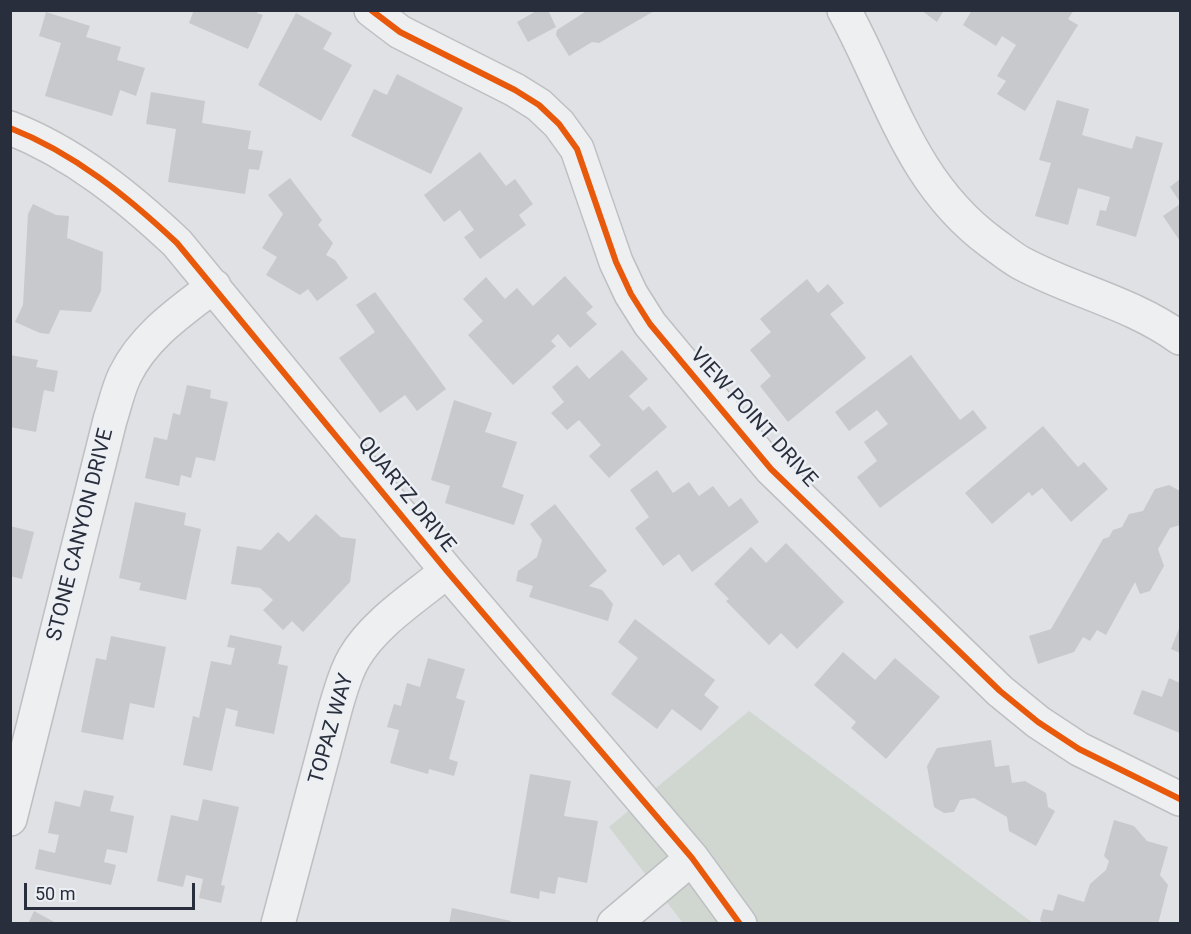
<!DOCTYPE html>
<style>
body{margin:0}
#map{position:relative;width:1191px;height:934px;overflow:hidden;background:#dfe1e4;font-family:Roboto,sans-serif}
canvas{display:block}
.frame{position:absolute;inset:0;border:12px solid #282e3b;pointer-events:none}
.scale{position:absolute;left:24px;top:883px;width:171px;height:27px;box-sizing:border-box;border:3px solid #282e3b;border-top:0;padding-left:8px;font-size:18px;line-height:21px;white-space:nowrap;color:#282e3b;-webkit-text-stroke:4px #eceff4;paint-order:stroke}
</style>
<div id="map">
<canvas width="1191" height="934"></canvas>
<div class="frame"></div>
<div class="scale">50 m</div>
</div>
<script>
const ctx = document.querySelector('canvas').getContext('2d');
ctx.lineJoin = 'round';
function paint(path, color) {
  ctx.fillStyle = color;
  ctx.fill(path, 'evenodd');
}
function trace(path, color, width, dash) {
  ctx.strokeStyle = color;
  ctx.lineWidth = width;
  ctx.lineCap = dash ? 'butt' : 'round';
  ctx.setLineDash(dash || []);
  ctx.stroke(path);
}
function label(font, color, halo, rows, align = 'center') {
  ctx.font = font + ' Roboto,sans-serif';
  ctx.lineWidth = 5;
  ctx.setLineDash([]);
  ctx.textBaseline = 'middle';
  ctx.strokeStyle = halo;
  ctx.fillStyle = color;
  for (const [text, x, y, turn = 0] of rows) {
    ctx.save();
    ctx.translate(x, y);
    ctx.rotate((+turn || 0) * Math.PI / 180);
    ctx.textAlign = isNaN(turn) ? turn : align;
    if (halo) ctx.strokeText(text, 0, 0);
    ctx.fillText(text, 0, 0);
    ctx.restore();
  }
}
paint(new Path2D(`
 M749,711l284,212h-350l-74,-96z`), '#cfd7d0');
paint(new Path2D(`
 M194,10h64l-1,3 6,2 -15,34 -59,-26z
 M538,10h10l8,17 -28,15 -11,-20z
 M588,10h68l-57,33 -7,-1 -23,14 -13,-21 1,-5z
 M921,10h23l-7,12z
 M972,10h102l-6,9 10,6 -53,86 -28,-17 9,-13 -9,-5 19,-31 -14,-9 -6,10 -33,-21z
 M46,12l44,14 -4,11 35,10 -4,13 28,8 -9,28 -16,-6 -8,26 -67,-20 16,-53 -22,-7z
 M296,13l36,20 -9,16 29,16 -31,56 -63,-36z
 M397,74l66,34 -32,66 -80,-38 23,-47 13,6z
 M151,92l54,9 -3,22 49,8 -3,18 15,2 -4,19 -10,-1 -4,25 -77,-12 8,-53 -30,-5z
 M1057,100l32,9 -7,26 50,14 4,-13 27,7 -27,94 -40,-12 4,-15 6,1 4,-14 -32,-9 -10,37 -33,-9 16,-53 -12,-3z
 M480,152l26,34 9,-7 18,25 -14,11 7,10 -46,34 -16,-22 10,-7 -14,-20 -16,12 -20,-27z
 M290,178l32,42 -4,5 15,18 -7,12 9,5 13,18 -31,23 -9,-12 -8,6 -34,-20 11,-18 -15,-9 21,-34 -15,-19z
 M1180,179v23l-10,-15z
 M33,204l23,11 13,1 -2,22 36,14 -2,39 -10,21 -31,-2 -11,24 -9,-1 -25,-11 8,-17 5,-91z
 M1180,204v37l-17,-25z
 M565,276l28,31 -7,6 11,11 -27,24 -12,-14 -7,7 5,5 -43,39 -45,-50 15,-14 -20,-22 23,-22 19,22 12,-11 16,18z
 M807,279l11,14 10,-9 16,19 -14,11 36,44 -78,64 -28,-36 11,-10 -21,-26 21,-18 -11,-13z
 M375,292l71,97 -29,22 -12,-16 -25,18 -41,-55 36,-26 -19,-27z
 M622,350l26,29 -19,17 14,15 6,-5 18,21 -58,51 -20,-22 12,-11 -22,-25 -12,10 -16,-17 13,-11 -12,-15 25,-22 12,14z
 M10,355l28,5 -2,7 22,4 -4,21 -10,-2 -8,42 -26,-5z
 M911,355l49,65 13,-10 14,18 -107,80 -23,-31 20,-16 -13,-19 24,-18 -11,-14 -28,21 -14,-19z
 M187,385l24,5 -1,8 18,4 -13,59 -19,-4 -5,21 -10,-3 -2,11 -34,-8 9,-41 13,3 6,-27 7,2z
 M454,400l38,13 -7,19 32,10 -15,45 22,8 -10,30 -69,-22 5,-17 -19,-6z
 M1043,426l35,41 6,-5 24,27 -37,33 -29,-34 -10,8 -3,-4 -37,32 -27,-31z
 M657,470l16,23 16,-11 10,14 14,-10 16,21 12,-9 18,24 -67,50 -13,-18 -16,12 -28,-38 14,-11 -19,-27z
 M1169,485l11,6v34l-10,3 -12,21 6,17 -14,25 -10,3 -5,-12 -29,53 -9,-5 -7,11 -7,-4 -9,15 -36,12 -9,-28 22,-7 52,-90 6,-2 4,-7 9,-3 7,-13 14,-3 12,-22z
 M135,502l51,11 -2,12 17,4 -15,71 -47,-10 2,-7 -22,-5z
 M555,504l52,67 -18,15 13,4 11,14 -5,17 -79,-24 4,-11 -17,-5 2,-10 19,-14 5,-17 -12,-16z
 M316,514l25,23 15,2 -6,43 -47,50 -11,-11 -9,9 -20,-20 10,-10 -13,-12 -29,-4 6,-38 24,4 17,-18 11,10z
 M10,526l24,6 -12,47 -12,-3z
 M786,543l58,59 -47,47 -16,-16 -12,12 -43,-44 3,-2 -15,-15 37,-37 15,16z
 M635,619l80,61 -11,15 15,12 -18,24 -29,-22 -15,20 -46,-35 27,-36 -20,-16z
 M1180,626v27l-9,-4z
 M230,635l52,11 -4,18 10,2 -14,68 -39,-8 3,-15 -12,-3 -14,63 -29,-6 10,-49 6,2 12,-57 20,4 4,-17 -8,-1z
 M111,636l55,11 -12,61 -24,-5 -7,37 -42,-8 15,-74 10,2z
 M843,652l32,28 20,-22 45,39 -54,62 -35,-31 5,-6 -42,-37z
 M428,658l37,11 -9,29 9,3 -16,58 9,3 -4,14 -25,-7 -1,5 -38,-11 9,-33 -12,-3 7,-23 7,2 6,-23 13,4z
 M1169,678l11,5v50l-47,-19 9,-24 20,7z
 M991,740l4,27 14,-2 3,18 13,-2 21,12 2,14 7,4 -19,35 -27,-15 -2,-14 -33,-19 -14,2 -6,12 -10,1 -10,-6 -7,-41 10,-18z
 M530,774l41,7 -7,35 34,5 -11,62 -29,-6 -3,17 -15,-3 -1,8 -29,-6z
 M84,790l30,6 -4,15 24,5 -7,37 -20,-4 -3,13 12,3 -5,20 -76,-16 4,-20 16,4 4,-18 -11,-2 7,-32 25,6z
 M203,799l36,8 -18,78 4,1 -4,17 -22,-5 4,-19 -17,-4 -3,12 -26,-6 14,-66 27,6z
 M1114,820l20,6 13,15 21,6 -8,28 8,10 -10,39h-115l-3,-4 3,-11 10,2 5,-17 26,8 6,-18 16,-14 3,-9 -5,-5z
 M452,908l59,13 -1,3h-61z
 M34,911l24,13h-30z`), '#c7c9cc');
const minor = new Path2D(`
 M371,10l29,22 115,58 24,15 20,19 18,25 39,113 15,32 19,30 121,145 229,222 38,31 41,27 101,50
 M844,10c46,84 66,172 147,232 10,7 19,15 30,21 52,28 111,40 159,75
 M10,128c64,25 118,69 167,115l270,328 245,287 48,66
 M10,819l100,-399c5,-15 8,-31 15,-45 19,-39 55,-63 89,-89
 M278,924l58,-218c5,-16 9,-33 18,-48 20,-35 62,-61 93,-87
 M614,924l78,-66`);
trace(minor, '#bdbfc2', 36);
trace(minor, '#eeeff0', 33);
trace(new Path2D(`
 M371,10l29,22 115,58 24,15 20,19 18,25 39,113 15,32 19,30 121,145 229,222 38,31 41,27 101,50
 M10,128c64,25 118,69 167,115l270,328 245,287 48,66`), '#e8590c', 6);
label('21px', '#282e3b', '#eceff4', [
 ["VIEW POINT DRIVE",753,418,48],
 ["QUARTZ DRIVE",406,495,51],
 ["STONE CANYON DRIVE",81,535,-76],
 ["TOPAZ WAY",332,729,-74]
]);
</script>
